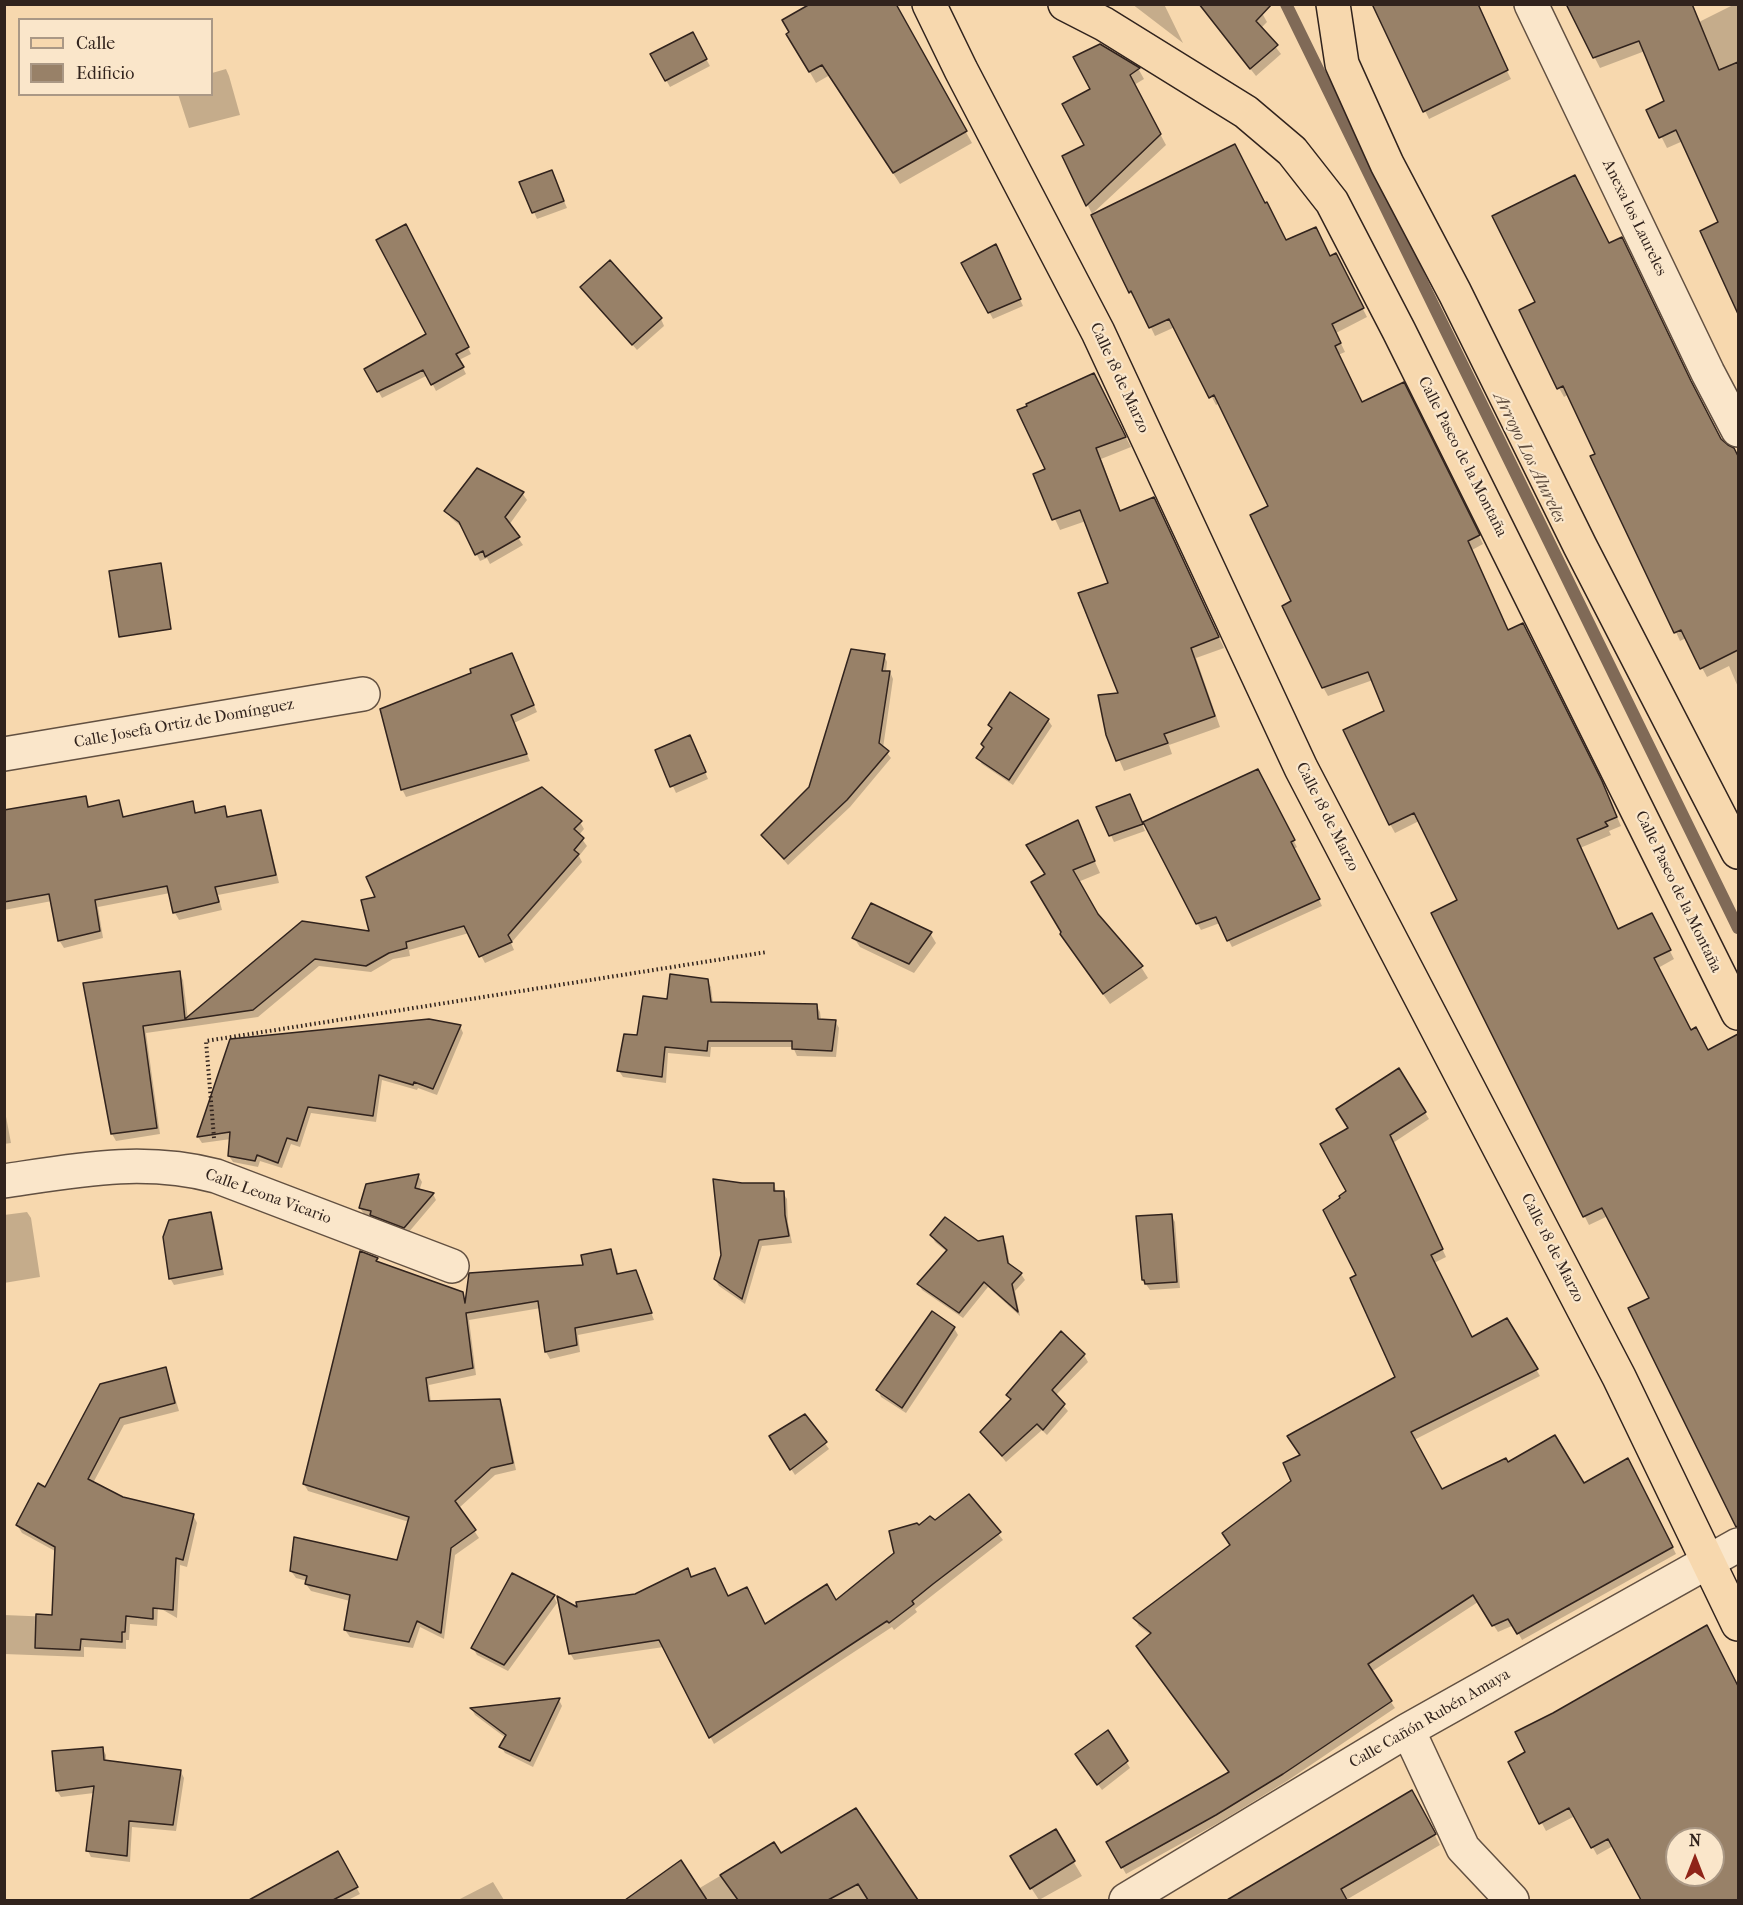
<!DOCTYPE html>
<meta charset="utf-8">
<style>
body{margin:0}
#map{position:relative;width:1743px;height:1905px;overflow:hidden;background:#f7d8ae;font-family:"IM FELL French Canon",serif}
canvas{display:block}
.frame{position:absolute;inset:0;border:6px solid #31231d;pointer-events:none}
.legend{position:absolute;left:18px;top:18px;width:195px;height:78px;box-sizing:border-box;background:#fae6ca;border:2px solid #aa9885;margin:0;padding:8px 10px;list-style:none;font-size:18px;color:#31231d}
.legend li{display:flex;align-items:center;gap:12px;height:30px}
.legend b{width:30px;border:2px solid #aa9885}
.north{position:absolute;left:1665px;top:1827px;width:60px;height:60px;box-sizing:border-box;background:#fae6ca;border:2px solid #aa9885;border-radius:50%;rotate:0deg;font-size:16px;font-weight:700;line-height:24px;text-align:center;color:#31231d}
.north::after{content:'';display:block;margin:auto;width:21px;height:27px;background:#8f2418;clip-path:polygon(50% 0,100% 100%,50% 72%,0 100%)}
</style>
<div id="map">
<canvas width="1743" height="1905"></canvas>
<div class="frame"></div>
<ul class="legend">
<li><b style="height:8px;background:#f7d8ae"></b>Calle</li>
<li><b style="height:16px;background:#988168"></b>Edificio</li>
</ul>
<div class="north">N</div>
</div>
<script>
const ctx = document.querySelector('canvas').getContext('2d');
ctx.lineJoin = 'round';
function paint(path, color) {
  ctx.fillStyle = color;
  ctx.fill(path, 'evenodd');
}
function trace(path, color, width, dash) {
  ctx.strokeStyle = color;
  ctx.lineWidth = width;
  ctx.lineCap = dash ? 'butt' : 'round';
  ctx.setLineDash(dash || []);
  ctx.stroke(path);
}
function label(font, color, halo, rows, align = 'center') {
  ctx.font = font + ' "IM FELL French Canon",serif';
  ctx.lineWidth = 4.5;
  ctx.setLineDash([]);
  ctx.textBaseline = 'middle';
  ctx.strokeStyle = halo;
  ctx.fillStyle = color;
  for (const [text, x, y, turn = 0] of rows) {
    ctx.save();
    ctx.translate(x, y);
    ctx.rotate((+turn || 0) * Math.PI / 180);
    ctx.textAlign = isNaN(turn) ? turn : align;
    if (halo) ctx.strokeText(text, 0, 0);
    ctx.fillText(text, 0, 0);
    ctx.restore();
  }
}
paint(new Path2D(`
 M806,4h88l78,139 -72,41 -70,-109 -14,8 -28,-49 20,-27z
 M1132,4h32l19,39z
 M1199,4h58l10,18 -6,6 20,26 -25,22z
 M1373,4h111l-6,3 16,38 17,34 -82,40z
 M1735,4h3v305l-36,-77 18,-9 -37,-82 -16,7 -19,-38 18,-8 -21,-51 -45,17 -30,-59 127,14z
 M692,34l18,32 -40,21 -18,-32z
 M1100,45l39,25 5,9 -10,6 32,60 -74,69 -28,-57 22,-12 6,-55z
 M226,69l3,7 11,39 -51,13 -11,-34h34v-21z
 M552,172l15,36 -30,11 -16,-36z
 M1265,205l21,37 44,16 10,6 27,53 -31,16 9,19 -7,3 24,49 46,-11 75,151 -11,6 36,82 98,159 15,35 -12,5 2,4 -31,13 38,83 38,-7 18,35 -16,9 33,64 16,20 25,-13 6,11v453l-10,4 -77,-209 -43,-82 -19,9 -156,-311 26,-14 -40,-79 -24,12 -5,-9 -4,-112 -13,-32 -45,16 -5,-9 -30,-85 -23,-95 -50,-104 -4,2 -41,-78 -20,9 -18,-37 -2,1 -5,-8 -37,-76z
 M409,232l62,122 -12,6 7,14 -30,17 -8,-16 -46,23 -15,-28 62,-35z
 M1609,245l87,147 25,49 12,8 5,9v229l-9,-21 -22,11 -21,-39 -6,3 -111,-247 -5,3 -5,-9 -22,-85z
 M999,253l24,53 -30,13 -30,-56z
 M582,287l79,32 3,7 -27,24z
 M1099,385l32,62 -30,12 20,53 39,-2 64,138 -28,10 24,69 -51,18 3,9 -48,17 -16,-37 12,-40 -10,-110 -24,-63 -26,9 -25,-55 12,-5z
 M522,493l5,7 -18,25 14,20 -33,19 -3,-6 -7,3 -16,-32 -13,-11 -5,-7z
 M884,655l3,7 -1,10h4l3,7 -10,69 8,10 -41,49 -62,58 -25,-29 48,-49z
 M516,662l21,50 -23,11 16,38 -124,36 -4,-8z
 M1048,720l4,6 -39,59 -31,-21 -4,-6 15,-28 -3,-5z
 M693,743l15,36 -32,14 -19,-42z
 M1257,771l40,76 -3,2 28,57 -90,41 -12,-24 -19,7 -4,-7z
 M85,798l5,10 28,-6 6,16 68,-16 5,12 27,-6 5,10 31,-6 4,7 15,64 -61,12 4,15 -43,10 -4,-7 -5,-20 -72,14 5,31 -39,10 -5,-8 -7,-39 -48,9v-98z
 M1133,802l12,29 -31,11 -16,-34z
 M580,822l4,7 -5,6 8,11 -8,10 3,6 -71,81 3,7 -29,13 -16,-30 -60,17 1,6 -17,3 -22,13 -52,-6 -61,51 -112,16 14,101 -44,7 -4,-7 -28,-150 95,-11 4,7 5,39 183,-86 6,-35z
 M1077,822l23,51 -22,9 19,32 44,53 7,11 -38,26 -42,-59 -22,-70z
 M930,933l6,10 -22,30 -54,-26 -6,-9z
 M707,980l4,7 2,16 103,2 4,7 1,8 14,1 4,7 -3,29 -39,-1 -4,-9h-82l-1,10 -42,-4 -2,30 -43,-6 -4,-6 19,-34 30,-36z
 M460,1026l3,7 -26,62 -19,-7 -1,2 -35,-10 -6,42 -65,-9 -11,34 -9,-3 -9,24 -22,-7 -2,6 -25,-5 -4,-6 2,-17 -29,4 -4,-6 33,-96z
 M1398,1070l31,49 -36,24 53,114 -12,6 38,75 35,-18 33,56 -126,64 28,51 65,-27 76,21 49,-18 44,87 -154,86 -8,-15 -16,7 -20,-30 -107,70 24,36 -108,73 -67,41 -94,52 -18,-32 123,-69 -80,-138 -12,-9 -4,-7 97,-73 61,-64 8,-26 96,-78 -39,-102 -16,-77 6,-8 2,-62z
 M4,1106l7,37 -7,1z
 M418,1175l4,7 -3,9 14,3 3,6 -28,33 -33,-12 -2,-4 -9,-3 -4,-6z
 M742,1184h32l3,9h6l4,6 1,24 4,20 -30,3 -17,58 -26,-18 -4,-7z
 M27,1212l4,6 9,59 -36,6v-68z
 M211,1214l3,6 10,55 -50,10 -4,-7z
 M1171,1215l4,7 5,66 -30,2 -7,-10z
 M932,1236l46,7 24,-6 4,7 4,22 11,8 4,6 -10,11 5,25 -32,-29 -25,31 -41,-28 -3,-6 28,-32 -12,-10z
 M610,1250l4,7 5,18 16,-4 19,49 -76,15 2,17 -30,7 -4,-7 -5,-44 -72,12 7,55 -47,10 2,18 68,-3 4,7 13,63 -21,5 -36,33 20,30 -24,17 -11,84 -24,-12 -7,21 -63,-11 -5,-7 5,-29 -39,-10 -5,-7 1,-3 -11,-3 -5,-7 107,-9 11,-40 -101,-31 -4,-7 57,-231 16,6 3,5 82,30 4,7 119,-34z
 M933,1313l21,15 4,7 -52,78 -25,-16 -3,-7z
 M1061,1333l23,22 4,7 -33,34 13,15 -21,24 -5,-5 -36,32 -24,-30 29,-31 -3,-6z
 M165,1369l4,8 10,34 -55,14 -31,58 30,16 70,16 4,8 -10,44 -7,-2 -3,53 -19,-11 -1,19 -27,-2 -1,16h-3v9l-42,-2v10l-80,-3v-39l49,2 55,-37 -86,-47 -5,-8 29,-36z
 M805,1416l24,33 -34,26 -21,-32z
 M969,1496l34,44 -88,69 2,3 -23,18 -2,-3 -178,117 -50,-97 -90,13 -4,-7 9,-43 113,-32 36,20 37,27 71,-23 60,-48 23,-27 15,-5z
 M554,1597l3,6 -49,68 -31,-16 -4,-7z
 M1711,1635l27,53v212h-95l-30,-54 -16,9 -22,-39 -29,15 -36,-68zM1677,1839h36v36h-36z
 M559,1700l3,6 -29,61 -28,-14 -4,-6 5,-9 -31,-23 -3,-6z
 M1108,1732l22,36 -28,22 -21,-29z
 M102,1748l4,7v7l75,10 3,6 -8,53 -44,-4 -2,35 -39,-5 -3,-6 6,-58 -33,4 -4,-6 -3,-39z
 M1412,1792l28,53 -94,55h-93l-5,-10z
 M855,1810l62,90h-289l52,-38 18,27 76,-45 7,11z
 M1055,1831l27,45 -43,24 -19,-29z
 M337,1853l23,41 -12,6h-73l-5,-9z
 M493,1882l11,18h-46z`), '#0003');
trace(new Path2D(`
 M1286,4l452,924`), '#806a57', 12);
const building = new Path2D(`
 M810,4h86l71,127 -74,42 -71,-108 -13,7 -23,-38 3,-2 -7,-12z
 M1199,4h73l-16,17 22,24 -28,24z
 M1372,4h106l30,66 -85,42z
 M1566,4h126l27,66 19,-8v252l-38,-83 18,-9 -42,-92 -17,8 -13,-28 18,-9 -25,-60 -46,17z
 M693,32l14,27 -42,22 -15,-27z
 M1100,44l40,24 -10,7 31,59 -75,72 -24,-50 22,-11 -22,-41 28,-15 -17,-32z
 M1235,144l30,59 2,-1 19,38 30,-13 14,29 6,-3 28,55 -32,16 9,19 -6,3 27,56 42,-20 76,153 -12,6 40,89 15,-7 79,158 15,36 -12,5 3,4 -31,13 41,90 34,-16 19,37 -17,8 37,72 5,-3 12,23 30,-16v492l-2,1 -108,-219 21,-10 -47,-90 -19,9 -152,-304 26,-13 -43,-87 -25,12 -46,-95 41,-19 -16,-39 -46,16 -40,-82 9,-5 -41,-86 18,-9 -54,-111 -5,3 -40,-79 -20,9 -18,-37 -2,2 -38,-78z
 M552,170l12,31 -32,12 -13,-31z
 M1575,175l34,68 13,-6 69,144 30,58 7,6 6,3 4,8v194l-38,19 -19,-39 -7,3 -84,-177 5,-2 -32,-68 -6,3 -38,-79 16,-8 -43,-86z
 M406,224l63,123 -13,7 8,13 -33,18 -8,-15 -46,22 -13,-23 62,-35 -50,-94z
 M996,244l25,55 -33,14 -27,-50z
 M610,260l52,58 -30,27 -52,-58z
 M1094,373l32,64 -30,11 24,63 34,-14 65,140 -28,11 24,68 -51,18 4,9 -52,18 -10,-26 -8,-40 20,-2 -40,-100 30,-10 -28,-73 -28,10 -19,-46 12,-5 -28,-59 10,-4 -1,-2z
 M477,468l47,24 -19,25 15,20 -35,20 -2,-6 -8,4 -16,-33 -15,-11z
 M161,563l10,66 -52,8 -10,-66z
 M851,649l34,5 -3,17h8l-11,72 10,8 -42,49 -63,59 -23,-24 48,-48z
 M512,653l22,52 -23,10 16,39 -126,36 -21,-81 91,-36 -1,-4z
 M1010,692l39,27 -40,61 -33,-22 8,-11 -3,-3 11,-16 -4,-3z
 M690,735l16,37 -36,15 -15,-37z
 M1258,769l37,71 -4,2 29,57 -93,42 -11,-24 -20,7 -53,-102z
 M542,787l40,34 -8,8 10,9 -10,12 5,4 -71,81 4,7 -33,15 -15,-31 -58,16 1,6 -18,5 -23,13 -51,-7 -62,51 -110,16 14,102 -46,6 -28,-151 97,-12 5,48 117,-98 67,10 -8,-31 14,-3 -9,-20z
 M1130,794l13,30 -34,12 -13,-29z
 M86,796l2,11 31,-7 4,17 70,-16 2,12 30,-7 2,11 34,-7 15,65 -61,12 4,15 -46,11 -6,-27 -72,14 5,31 -42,10 -9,-47 -45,8v-92z
 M1078,820l17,41 -22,9 25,44 45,52 -40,28 -43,-60 1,-2 -30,-50 14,-8 -19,-29z
 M871,903l61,29 -23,32 -57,-26z
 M670,974l38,5 3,23 106,2 1,15 18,1 -4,31 -40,-2v-8h-84l-1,10 -42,-4 -3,30 -45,-6 7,-37 13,1 6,-39 24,3z
 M429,1019l32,6 -28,64 -19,-7 -1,3 -34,-10 -6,41 -65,-9 -11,34 -10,-3 -9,25 -21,-8 -2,6 -27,-5 2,-24 -33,5 33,-98z
 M1399,1068l27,44 -36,23 53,114 -12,6 41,82 35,-19 31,51 -127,63 31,57 64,-31 2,4 47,-27 29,48 44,-25 45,89 -156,87 -9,-15 -16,7 -19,-31 -105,69 24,37 -109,73 -67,41 -95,53 -15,-26 123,-70 -93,-126 15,-13 -18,-15 97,-73 -8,-12 69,-52 -8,-18 17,-8 -13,-19 108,-59 -45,-99 6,-3 -33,-65 17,-12 -1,-2 7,-5 -26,-47 28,-16 -12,-19z
 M419,1174l-4,14 19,5 -30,35 -34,-13 1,-4 -12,-3 7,-24z
 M713,1179l29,4h32v8h10l1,24 4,21 -30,4 -17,59 -28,-20 7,-24z
 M211,1212l11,57 -53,10 -6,-42 6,-17z
 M1172,1214l5,68 -32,2 -1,-4h-2l-6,-64z
 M945,1217l33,24 25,-5 5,27 14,10 -10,11 6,28 -34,-30 -25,31 -42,-29 30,-34 -17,-15z
 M611,1249l6,25 19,-4 16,43 -77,15 2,17 -32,7 -7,-51 -72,12 7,55 -47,10 3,23 71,-2 13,64 -22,5 -36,33 21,29 -25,18 -10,85 -24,-12 -8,21 -65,-12 6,-35 -45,-11 2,-8 -17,-5 4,-34 103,23 12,-43 -106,-33 57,-233 18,7 -2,3 87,31 2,11 4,-30 114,-8 -2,-10z
 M932,1311l23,16 -53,81 -26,-18z
 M1061,1331l24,23 -33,36 13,14 -22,26 -6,-6 -35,32 -22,-24 31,-33 -5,-4z
 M166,1367l9,36 -55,15 -32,61 35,18 71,17 -11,46 -7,-2 -3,52 -20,-2v11l-27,-3 -1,16h-3v10l-41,-3 -1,11 -45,-2 1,-34 16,1 3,-68 -39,-22 22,-42 7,4 55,-103z
 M805,1414l22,28 -37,28 -21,-34z
 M969,1494l32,38 -68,52 -21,17 2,3 -25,19 -2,-2 -178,117 -50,-98 -90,14 -12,-58 20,11 -1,-5 59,-8 53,-26 3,9 24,-9 13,28 19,-9 18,37 62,-40 9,16 58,-47 -5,-22 28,-8 2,2 11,-9 5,4z
 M512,1573l43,22 -51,70 -33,-17z
 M1707,1625l31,61v214h-97l-33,-61 -17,9 -22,-40 -30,16 -31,-62 17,-10 -10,-20 38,-19zM1677,1839h36v36h-36z
 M560,1698l-30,63 -31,-14 7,-12 -36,-27z
 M1108,1730l20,31 -31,24 -22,-31z
 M103,1747l1,13 77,10 -8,55 -44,-4 -2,35 -41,-5 8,-65 -38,5 -4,-40z
 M1412,1790l24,44 -95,55 6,11h-120z
 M856,1808l62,92h-50l-10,-16 -30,16h-90l-18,-25 54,-33 7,11z
 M1056,1829l19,32 -45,28 -20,-33z
 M338,1851l20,36 -25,13h-84z
 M681,1860l26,40h-82z`);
paint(building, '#988168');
trace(building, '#31231d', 1.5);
const minor = new Path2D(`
 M1531,4l177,369 30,57
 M4,754l359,-60
 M4,1181c74,-11 139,-24 212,-5l236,90
 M1408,1730l55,118 49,52
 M1126,1900l282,-170 330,-185`);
const major = new Path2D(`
 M929,4l32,66 137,262 203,436 318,609 119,247
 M1065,4l39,20 142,88 46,39 40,51 67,129 339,682
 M1333,4l9,60 45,100 68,129 125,253 158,306`);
trace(minor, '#625041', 36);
trace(major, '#31231d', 36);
trace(new Path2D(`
 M214,1138l-8,-97 561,-89`), '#31231d', 4, [1.5, 3]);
trace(minor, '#fae6ca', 33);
trace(major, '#f7d8ae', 33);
label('16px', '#31231d', '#fae6ca', [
 ["Anexa los Laureles",1634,218,64],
 ["Calle 18 de Marzo",1119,378,65],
 ["Calle Paseo de la Montaña",1462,457,63],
 ["Calle Josefa Ortiz de Domínguez",184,724,-10],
 ["Calle 18 de Marzo",1327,817,63],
 ["Calle Paseo de la Montaña",1678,892,64],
 ["Calle Leona Vicario",268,1197,20],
 ["Calle 18 de Marzo",1552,1248,63],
 ["Calle Cañón Rubén Amaya",1430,1719,-30]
]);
label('italic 18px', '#5f4d3f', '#fae6ca', [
 ["Arroyo Los Alureles",1529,458,64]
]);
</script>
